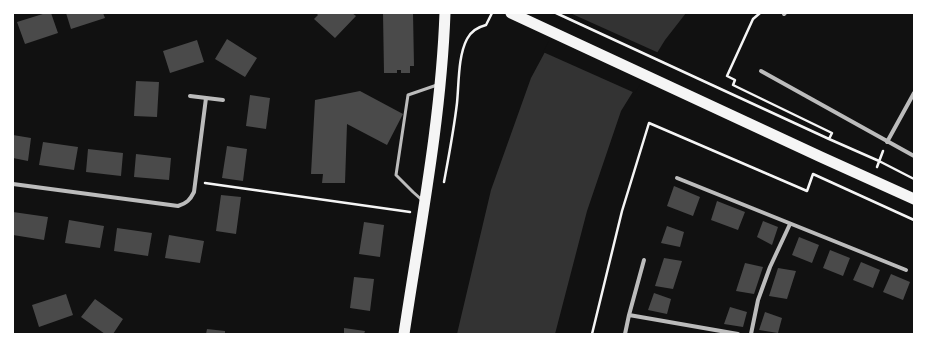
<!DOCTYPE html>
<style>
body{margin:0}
#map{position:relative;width:927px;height:347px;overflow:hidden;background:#111;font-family:Raleway,sans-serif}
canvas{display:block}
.frame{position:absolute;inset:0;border:14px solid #fff;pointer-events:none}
</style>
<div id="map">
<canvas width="927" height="347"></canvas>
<div class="frame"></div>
</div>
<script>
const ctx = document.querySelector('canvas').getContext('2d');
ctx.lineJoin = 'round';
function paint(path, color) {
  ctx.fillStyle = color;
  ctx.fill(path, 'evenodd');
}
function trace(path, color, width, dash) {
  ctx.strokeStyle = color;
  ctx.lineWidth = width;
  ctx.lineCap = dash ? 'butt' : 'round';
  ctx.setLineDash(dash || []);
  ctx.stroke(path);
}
paint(new Path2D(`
 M566,13h120l-21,27 -44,71 -34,100 -32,123h-98l34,-144 40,-112z`), '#333');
paint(new Path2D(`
 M564,13h6l89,40 -24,40 -92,-41z`), '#111');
paint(new Path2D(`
 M46,13h5l7,20 -33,11 -8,-22z
 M66,13h37l2,5 -34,11z
 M316,13h36l4,3 -21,22 -21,-19 4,-4z
 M383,13h30l1,53h-4v7h-9v-3h-4v3h-13z
 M227,39l30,19 -12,19 -30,-18z
 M197,40l7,22 -34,11 -7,-22z
 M136,81l23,1 -2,35 -23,-1z
 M360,91l43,23 -16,31 -40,-21 -2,59h-23l1,-9h-12l4,-74z
 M250,95l20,3 -4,31 -20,-3z
 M13,135l18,3 -3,23 -15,-3z
 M43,142l35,5 -4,23 -35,-5z
 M227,146l20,3 -4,32 -21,-3z
 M88,149l35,4 -2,23 -35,-4z
 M136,154l35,4 -2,22 -35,-3z
 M674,186l26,11 -7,19 -26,-10z
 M221,195l20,2 -5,37 -20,-3z
 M717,201l28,11 -7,18 -27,-10z
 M13,212l35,5 -4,23 -31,-5z
 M69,220l35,6 -4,22 -35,-5z
 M763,221l15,6 -6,18 -15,-8z
 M364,222l20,3 -4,32 -21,-3z
 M667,226l17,6 -4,15 -19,-4z
 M117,228l35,5 -4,23 -34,-5z
 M169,235l35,6 -4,22 -35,-5z
 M799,237l20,8 -7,18 -20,-8z
 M830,250l20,8 -7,18 -20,-8z
 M664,258l18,3 -9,28 -18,-3z
 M861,262l19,8 -7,18 -20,-8z
 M745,263l18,4 -9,27 -18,-3z
 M778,268l18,3 -9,28 -18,-3z
 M891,274l19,8 -7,18 -20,-8z
 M354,277l20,2 -4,32 -20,-3z
 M654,293l17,6 -4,15 -19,-4z
 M66,294l7,21 -34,12 -7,-22z
 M95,299l28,20 -10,15h-8l-24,-17z
 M730,307l17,5 -4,15 -19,-3z
 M765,312l17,6 -4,15 -19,-3z
 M344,328l21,3 -1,3h-20z
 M207,329l18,2v3h-19z`), '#4a4a4a');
trace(new Path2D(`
 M556,13l273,126 50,22 35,18
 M760,13l-7,6 -26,57 8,4 -2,5 99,48 -3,6
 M877,167l6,-16
 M444,182c5,-27 10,-53 13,-79 2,-20 1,-47 10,-64 4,-8 11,-12 19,-14l6,-12
 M205,183l205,29
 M592,334l30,-123 27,-88 158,68 6,-17 101,46`), '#f5f5f5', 2.5);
trace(new Path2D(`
 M422,200l-9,-8 -17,-17 12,-80 29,-10`), '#bcbcbc', 3);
trace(new Path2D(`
 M784,14l1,-1
 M761,71l153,85
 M190,96l33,4
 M887,142l27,-49
 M677,178l229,92
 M13,184l165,22c9,-3 12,-6 16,-14l12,-94
 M629,315l109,19
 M625,334l4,-19 15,-55
 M751,334l7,-34 12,-33 20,-43`), '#bcbcbc', 4);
trace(new Path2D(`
 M511,13l310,144 93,42
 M404,334c16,-107 37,-213 41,-321`), '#f5f5f5', 11);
</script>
